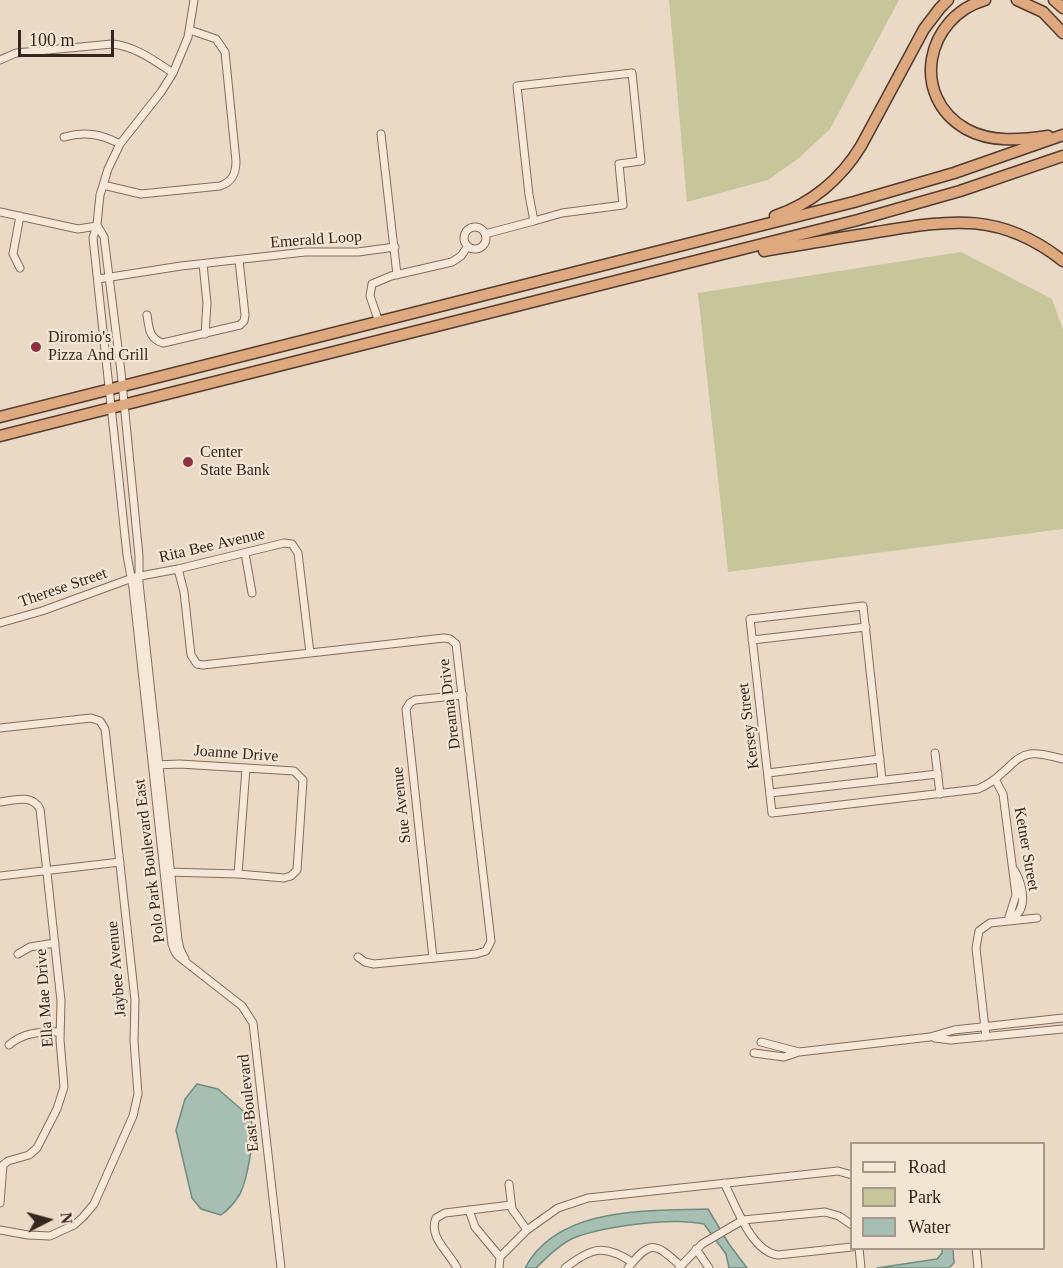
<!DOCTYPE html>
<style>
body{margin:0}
#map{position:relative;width:1063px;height:1268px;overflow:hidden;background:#ead9c5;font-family:"Times New Roman",serif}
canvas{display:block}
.legend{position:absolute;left:850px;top:1142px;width:195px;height:108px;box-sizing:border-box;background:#f2e5d4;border:2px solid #a6998c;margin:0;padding:8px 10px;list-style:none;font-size:18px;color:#35261f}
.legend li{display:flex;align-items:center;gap:12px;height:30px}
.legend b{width:30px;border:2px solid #a6998c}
.north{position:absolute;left:18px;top:1190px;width:60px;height:60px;-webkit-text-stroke:4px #f2e5d4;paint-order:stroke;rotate:84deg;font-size:16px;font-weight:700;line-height:24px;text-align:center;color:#35261f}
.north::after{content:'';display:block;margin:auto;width:21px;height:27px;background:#35261f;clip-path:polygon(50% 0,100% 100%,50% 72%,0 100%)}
.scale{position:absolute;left:18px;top:30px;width:96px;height:27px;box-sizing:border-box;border:3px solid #35261f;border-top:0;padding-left:8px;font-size:18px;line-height:21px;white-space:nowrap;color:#35261f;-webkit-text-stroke:4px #f2e5d4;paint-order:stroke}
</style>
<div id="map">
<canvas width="1063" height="1268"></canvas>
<ul class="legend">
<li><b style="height:8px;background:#f6e8d8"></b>Road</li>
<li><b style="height:16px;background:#c7c59a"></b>Park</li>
<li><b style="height:16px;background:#a7beb3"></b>Water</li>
</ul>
<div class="north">N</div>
<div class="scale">100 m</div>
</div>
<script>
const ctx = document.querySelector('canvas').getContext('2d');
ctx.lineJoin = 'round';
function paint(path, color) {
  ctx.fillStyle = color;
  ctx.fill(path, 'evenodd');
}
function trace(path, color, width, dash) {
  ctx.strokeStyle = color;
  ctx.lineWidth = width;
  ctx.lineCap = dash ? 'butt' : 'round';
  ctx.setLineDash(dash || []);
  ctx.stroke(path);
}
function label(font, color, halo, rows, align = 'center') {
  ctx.font = font + ' "Times New Roman",serif';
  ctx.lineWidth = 4.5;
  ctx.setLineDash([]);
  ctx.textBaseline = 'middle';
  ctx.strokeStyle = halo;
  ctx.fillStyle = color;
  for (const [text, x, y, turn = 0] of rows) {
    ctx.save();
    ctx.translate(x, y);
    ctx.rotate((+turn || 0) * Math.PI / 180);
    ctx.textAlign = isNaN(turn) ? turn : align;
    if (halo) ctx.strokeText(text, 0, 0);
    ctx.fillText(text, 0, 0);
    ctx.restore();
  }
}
paint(new Path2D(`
 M669,0h230l-69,129 -31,29 -31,22 -81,22z
 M961,252l91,47 11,31v199l-335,43 -30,-279z`), '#c7c59a');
const water = new Path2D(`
 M197,1084l21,5 32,28c7,13 -3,63 -10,77 -5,8 -12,16 -19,21l-20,-6 -9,-11 -16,-68 9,-31z
 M708,1209l21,35 18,24h-18l-3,-14 -22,-30c-31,-7 -97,2 -128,13 -15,6 -29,20 -40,31h-11c33,-62 122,-57 183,-59z
 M942,1249h11l1,14 -5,5h-72l60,-9 5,-6z`);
paint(water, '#a7beb3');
trace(water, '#6e8c7f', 1.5);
const minor = new Path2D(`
 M0,60l16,-7 96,-9c23,2 43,17 61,29
 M381,134l16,141
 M64,137c21,-6 37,-3 56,7
 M103,185l38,9 79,-8c12,-4 16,-12 16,-25l-11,-109 -9,-13 -26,-9
 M0,212l78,17 19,-3
 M20,216l-7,38 7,14
 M97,225l-4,13 34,317 6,33 39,356 3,8 3,4 64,50 11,17 28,245
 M464 238a11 11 0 1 1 22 0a11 11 0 1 1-22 0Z
 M485,234l49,-13 -5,-26 -12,-109 115,-13 9,88 -22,3 4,41 -61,8 -28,8
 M203,264l4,39 -2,31
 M98,279l83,-13 124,-14h53l37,-5
 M147,315c2,13 2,24 16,28l77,-18 4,-4 1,-6 -6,-55
 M379,322l-9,-26 2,-12 19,-8 61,-14 9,-6 7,-10
 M245,553l7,40
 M178,569l6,23 7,63 6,9 6,1 241,-27 6,1 6,5 35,297 -5,10 -10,3 -102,10 -9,-2 -7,-5
 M0,623l42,-12 93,-34 43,-8 106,-26 8,1 6,9 12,100
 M752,640l114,-13
 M0,728l91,-10 9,3 5,8 30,271 -1,41 4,53 -5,22 -39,88 -11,13 -9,8 -24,11 -22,-1 -28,-5
 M935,753l5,41
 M155,765l25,-1 114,7 9,9 -6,90 -6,6 -7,2 -46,-4 -71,-2
 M768,773l112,-14
 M995,779l8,15 13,101 -8,25
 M882,780l-19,-174 -113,13 22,194 206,-24c9,-4 17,-9 24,-16 9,-7 15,-17 28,-19 11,-2 22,3 33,5
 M770,793l168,-19
 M0,802c14,-2 32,-8 40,7l21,192 -1,39 4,47 -7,22 -20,39 -8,7 -21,6 -5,4 -3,38
 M238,874l8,-106
 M0,876l120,-14
 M1010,919c19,-8 13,-33 5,-48
 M18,954l12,-7 25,-4
 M433,958l-27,-249 4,-6 5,-3 48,-5
 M185,959l-5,-10 -2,-9 -39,-357v-27l-18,-184 -17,-135 -7,-12 1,-11 2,-19 8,-26 12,-25 41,-52 12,-19 15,-36 6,-37
 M986,1037l-10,-89 3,-17 11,-8 47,-5
 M935,1038l16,2 112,-11
 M761,1042l38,10
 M9,1045c13,-12 34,-14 51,-13
 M754,1053l30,4 15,-5 131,-15 24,-7 109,-12
 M724,1183c12,22 27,69 54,72l74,-8
 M509,1184l3,25 15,21
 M469,1210l6,17 25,30
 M859,1248l2,20
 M976,1248l2,20
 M696,1249l13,19
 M457,1268c-8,-16 -29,-31 -21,-50l9,-5 66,-8
 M499,1268l1,-11 27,-27 31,-22 30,-10 250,-27 14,4
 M565,1268c27,-21 39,-24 67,-6
 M628,1268c23,-29 27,-25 53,-2
 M679,1268l23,-24 41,-24 82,-8 14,4 13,9`);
const trunk = new Path2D(`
 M985,0c-59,17 -76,96 -19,129 25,14 55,11 82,7
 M1017,0l26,12 20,21
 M1054,0l9,8
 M775,216c36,-12 66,-37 86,-70l63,-117 16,-21 8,-8
 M764,251c37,-6 75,-13 113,-19 73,-12 123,-21 186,29
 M0,417l854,-215 100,-29 109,-38
 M0,436l858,-216 102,-29 103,-35`);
trace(minor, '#846b5d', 9);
trace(trunk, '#523b31', 13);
trace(minor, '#f6e8d8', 7);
trace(trunk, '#dea97e', 10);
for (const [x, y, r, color] of [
 [36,347,6,"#8e3242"],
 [188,462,6,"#8e3242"]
]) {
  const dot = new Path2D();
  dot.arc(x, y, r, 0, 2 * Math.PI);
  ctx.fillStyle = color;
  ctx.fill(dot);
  trace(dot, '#f2e5d4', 2);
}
label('16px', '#35261f', '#f2e5d4', [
 ["Emerald Loop",316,240,-4],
 ["Rita Bee Avenue",212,546,-13],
 ["Therese Street",63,588,-19],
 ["Dreama Drive",450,704,-97],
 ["Kersey Street",749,726,-97],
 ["Joanne Drive",236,754,4],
 ["Sue Avenue",402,805,-96],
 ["Ketner Street",1026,849,80],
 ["Polo Park Boulevard East",150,861,-97],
 ["Jaybee Avenue",117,969,-95],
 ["Ella Mae Drive",45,998,-94],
 ["East Boulevard",249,1103,-96]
]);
label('16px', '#35261f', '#f2e5d4', [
 ["Diromio's",48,338],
 ["Pizza And Grill",48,356],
 ["Center",200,453],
 ["State Bank",200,471]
], 'left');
</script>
